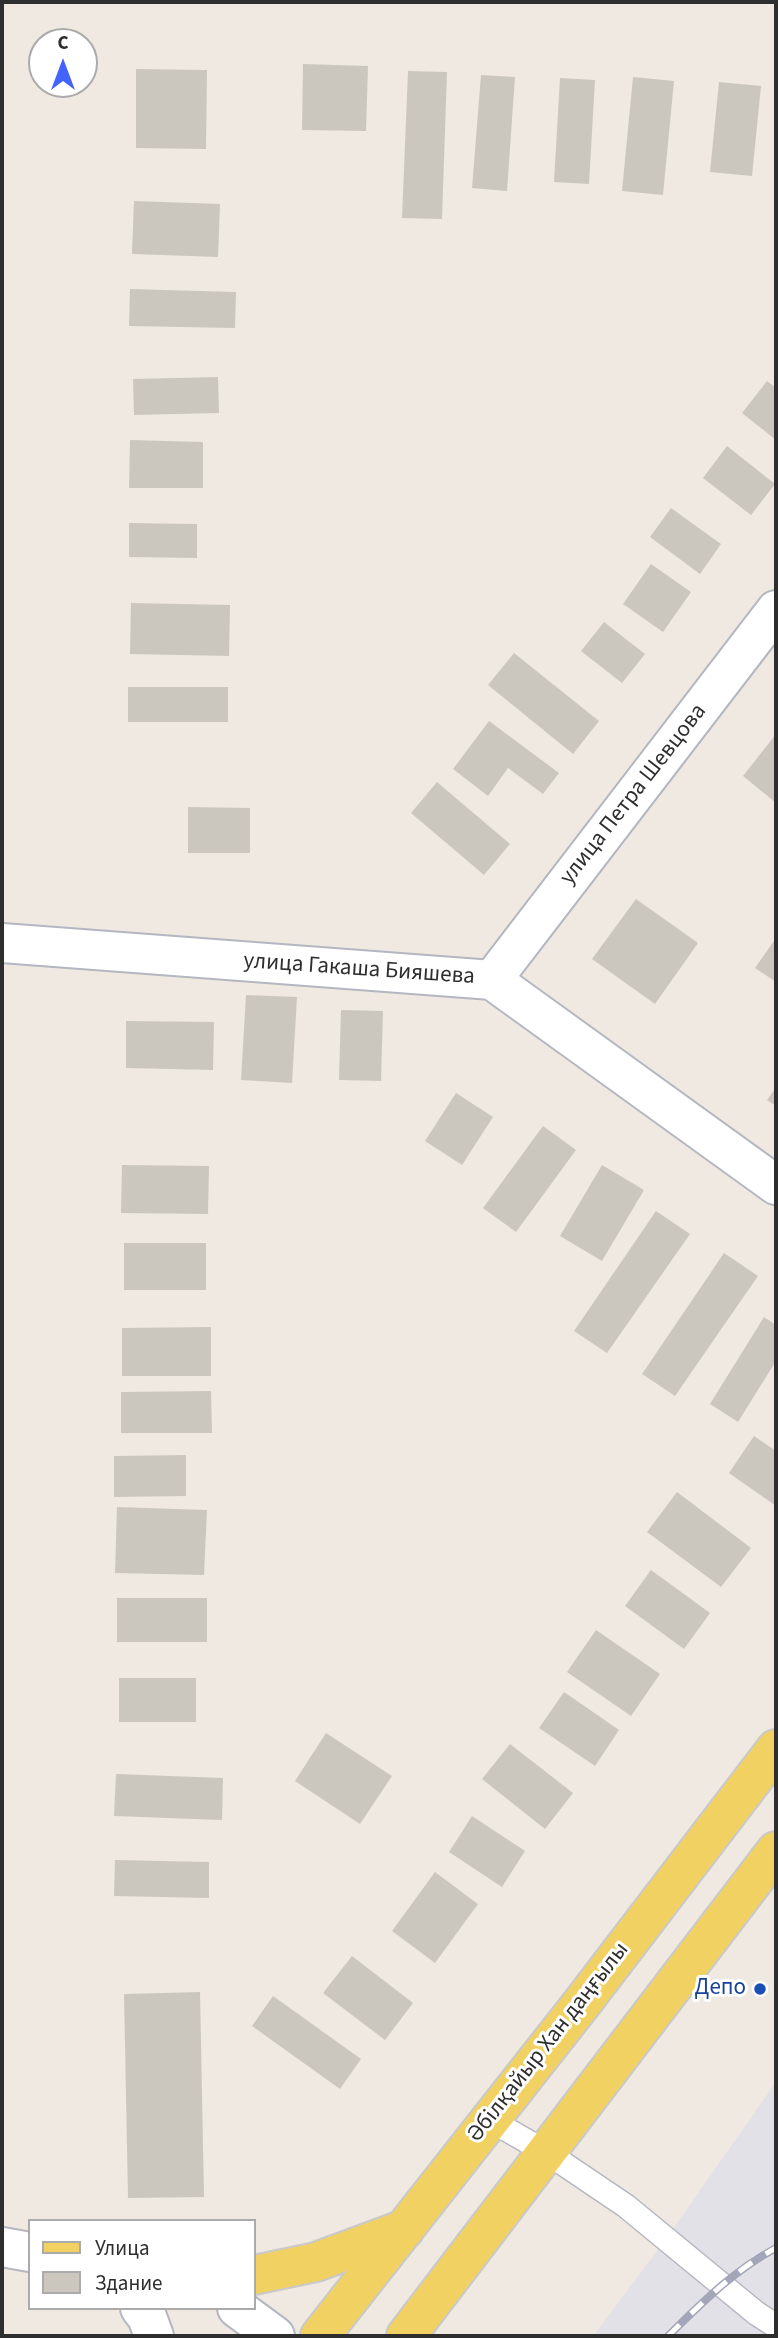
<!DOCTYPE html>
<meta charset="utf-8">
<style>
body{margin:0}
#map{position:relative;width:778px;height:2338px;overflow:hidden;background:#efe9e1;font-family:"Source Sans 3",sans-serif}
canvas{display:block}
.frame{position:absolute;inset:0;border:4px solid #2e2e2e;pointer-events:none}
.legend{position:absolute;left:28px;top:2219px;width:228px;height:91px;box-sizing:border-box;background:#fff;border:2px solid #ababab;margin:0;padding:9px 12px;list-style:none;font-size:21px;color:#2e2e2e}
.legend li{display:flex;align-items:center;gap:14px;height:35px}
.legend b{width:35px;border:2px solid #ababab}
.north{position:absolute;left:28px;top:28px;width:70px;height:70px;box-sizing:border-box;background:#fff;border:2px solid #ababab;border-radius:50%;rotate:0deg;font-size:19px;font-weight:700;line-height:28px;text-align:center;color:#2e2e2e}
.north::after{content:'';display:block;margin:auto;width:24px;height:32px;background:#4264fb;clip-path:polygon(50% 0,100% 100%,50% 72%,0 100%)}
</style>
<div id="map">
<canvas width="778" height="2338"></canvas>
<div class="frame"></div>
<ul class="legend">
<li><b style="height:9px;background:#f2d163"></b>Улица</li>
<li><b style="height:19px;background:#cbc7bf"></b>Здание</li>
</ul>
<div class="north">С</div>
</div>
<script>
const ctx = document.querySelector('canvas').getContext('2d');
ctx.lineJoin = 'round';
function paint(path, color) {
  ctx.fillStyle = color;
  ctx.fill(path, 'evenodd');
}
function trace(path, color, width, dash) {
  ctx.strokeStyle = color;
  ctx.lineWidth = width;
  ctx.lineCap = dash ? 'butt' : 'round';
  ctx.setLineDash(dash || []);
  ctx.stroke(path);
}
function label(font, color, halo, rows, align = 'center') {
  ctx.font = font + ' "Source Sans 3",sans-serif';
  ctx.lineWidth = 6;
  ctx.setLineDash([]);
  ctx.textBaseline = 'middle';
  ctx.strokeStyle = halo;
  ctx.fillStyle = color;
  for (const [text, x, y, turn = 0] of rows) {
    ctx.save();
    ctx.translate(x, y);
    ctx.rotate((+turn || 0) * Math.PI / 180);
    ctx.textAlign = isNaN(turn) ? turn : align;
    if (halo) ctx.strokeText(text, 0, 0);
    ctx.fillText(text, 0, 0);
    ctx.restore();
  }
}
paint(new Path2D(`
 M776,2082v254h-183l73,-97z`), '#e3e1e8');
paint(new Path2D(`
 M303,64l65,2 -2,65 -64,-1z
 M136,69l71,1 -1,79 -70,-1z
 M408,71l39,1 -5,147 -40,-1z
 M481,75l34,2 -8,114 -35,-3z
 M633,77l41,4 -11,114 -41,-4z
 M560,78l35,2 -6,104 -35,-2z
 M719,82l42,4 -9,90 -42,-4z
 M134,201l86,3 -2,53 -86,-3z
 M130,289l106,3 -1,36 -106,-2z
 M218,377l1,36 -85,2 -1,-36z
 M767,381l9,7v52l-34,-27z
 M130,440l73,2v46h-74z
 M727,446l48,38 -24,31 -48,-37z
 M671,508l50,36 -21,30 -50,-37z
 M129,523l68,1v34l-68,-1z
 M651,564l40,28 -28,40 -40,-28z
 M131,603l99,2 -1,51 -99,-2z
 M604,622l41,32 -23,29 -41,-32z
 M514,653l85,68 -26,33 -85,-69z
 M128,687h100v35h-100z
 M489,721l70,52 -16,21 -35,-26 -20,28 -35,-27z
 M776,734v69l-33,-27z
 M437,782l73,62 -26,31 -73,-62z
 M188,807l62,1v45h-62z
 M636,899l62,44 -43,61 -63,-45z
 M776,938v44l-21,-14z
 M246,995l51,2 -5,86 -51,-3z
 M341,1010l42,1 -2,70 -42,-1z
 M126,1021l88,1 -1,48 -87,-2z
 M776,1087v19l-9,-6z
 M456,1093l37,24 -31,48 -37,-24z
 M543,1126l33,24 -60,82 -33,-24z
 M122,1165l87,1 -1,48 -87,-1z
 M602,1165l42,25 -42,71 -42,-25z
 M656,1211l34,23 -83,119 -33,-22z
 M124,1243h82v47h-82z
 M724,1253l34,23 -83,120 -33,-22z
 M764,1317l12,8v36l-38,61 -28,-18z
 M211,1327v49h-89v-48z
 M211,1391l1,42h-91v-41z
 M754,1436l22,15v55l-47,-33z
 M186,1455v41l-72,1v-41z
 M677,1492l74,56 -30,39 -74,-55z
 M117,1507l90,3 -3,65 -89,-2z
 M651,1570l59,43 -26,36 -59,-43z
 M117,1598h90v44h-90z
 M596,1630l64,44 -29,42 -64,-44z
 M119,1678h77v44h-77z
 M564,1692l55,38 -24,36 -56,-38z
 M326,1733l66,43 -32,48 -65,-43z
 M510,1744l63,49 -28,36 -63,-50z
 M116,1774l107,4 -1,42 -108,-4z
 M472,1816l53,35 -23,36 -53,-35z
 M115,1860l94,2v36l-95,-2z
 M435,1872l43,32 -43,59 -43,-32z
 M352,1956l61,47 -28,37 -62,-47z
 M200,1992l4,205 -76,1 -4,-204z
 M273,1996l88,63 -21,30 -88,-63z`), '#cbc7bf');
const lane = new Path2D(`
 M490,2120l56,32 80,54 130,107 20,13`);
const street = new Path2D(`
 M2,943l490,37 284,205
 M492,980l284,-370`);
const secondary = new Path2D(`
 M2,2247l28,5
 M140,2308l7,9 7,19
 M237,2308l38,28`);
const primary = new Path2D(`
 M254,2275l62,-13 89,-33
 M320,2336l262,-333 194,-254
 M406,2336l370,-485`);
trace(lane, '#b4b7c1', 26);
trace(street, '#b4b7c1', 42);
trace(secondary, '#b4b7c1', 42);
trace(primary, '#c9c9c9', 42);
trace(lane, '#fff', 23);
trace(street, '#fff', 38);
trace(secondary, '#fff', 38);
trace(primary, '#f2d163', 38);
const rail = new Path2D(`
 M668,2336c35,-34 65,-65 108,-88`);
trace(rail, '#a3a6b8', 8);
trace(rail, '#fff', 5, [16]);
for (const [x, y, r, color] of [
 [760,1989,7,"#1a4fb4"]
]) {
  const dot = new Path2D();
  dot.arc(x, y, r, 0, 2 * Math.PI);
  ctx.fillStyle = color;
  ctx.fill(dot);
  trace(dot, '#fff', 2.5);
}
label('23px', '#2e2e2e', '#fff', [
 ["улица Петра Шевцова",634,795,-52],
 ["улица Гакаша Бияшева",359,970,4],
 ["Әбілқайыр Хан даңғылы",549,2043,-52]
]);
label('23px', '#164399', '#fff', [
 ["Депо",746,1989]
], 'right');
</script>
